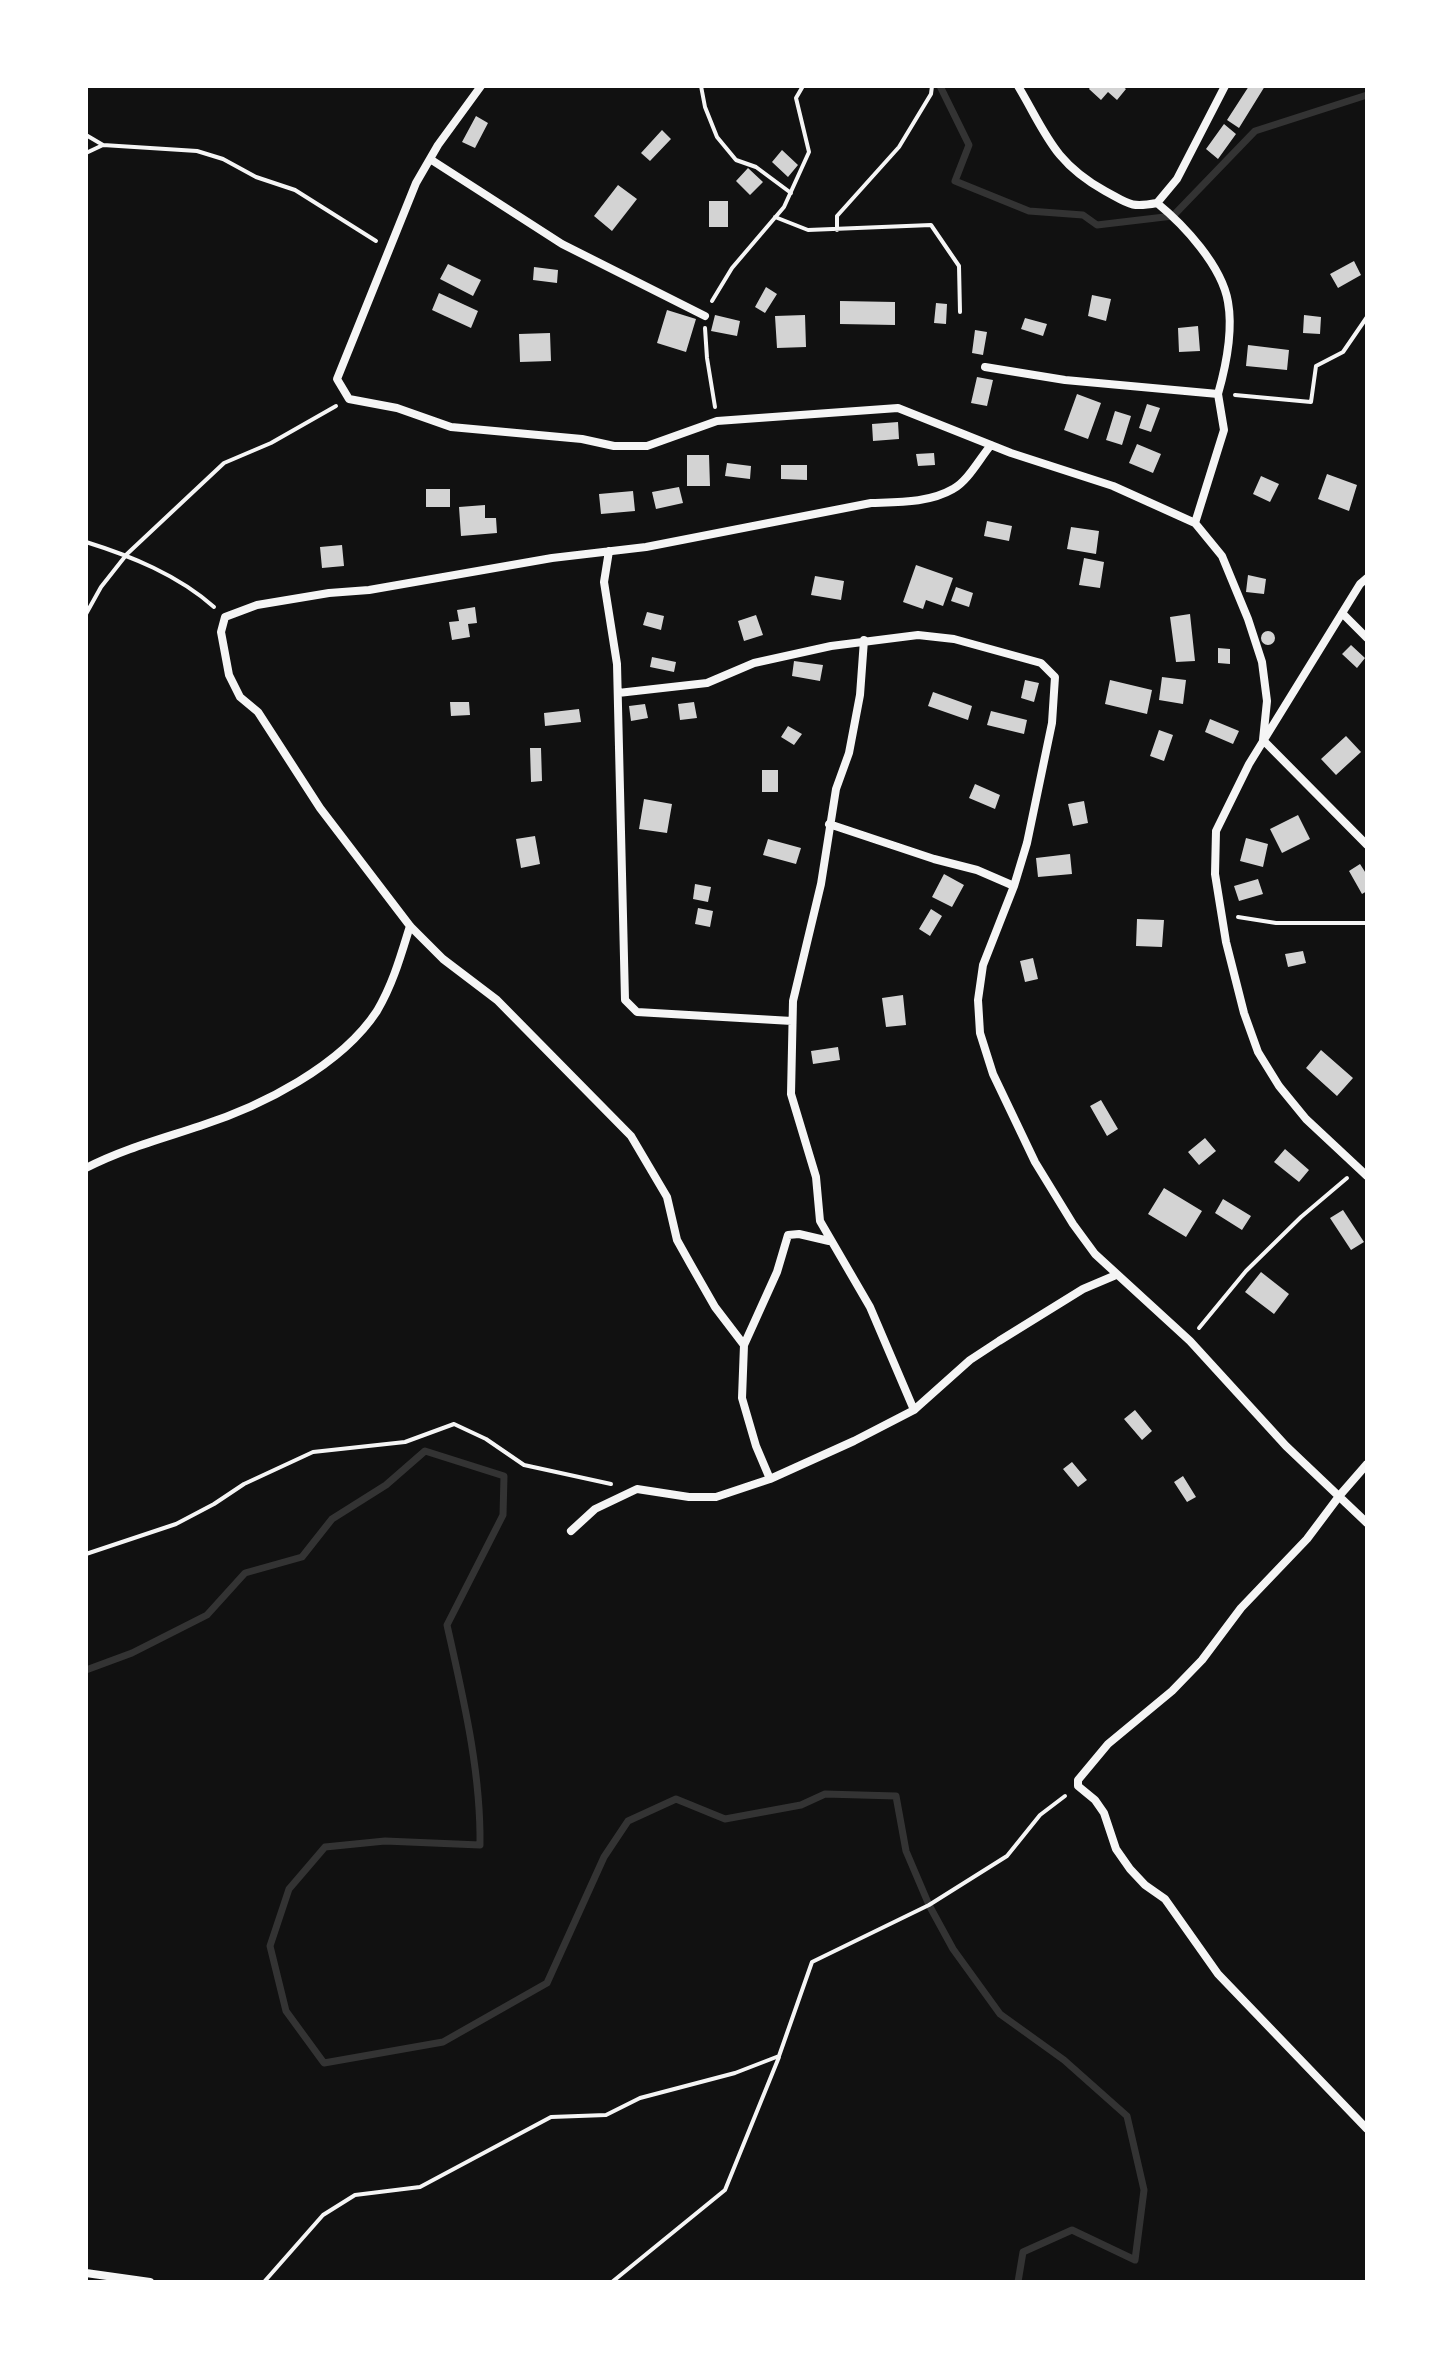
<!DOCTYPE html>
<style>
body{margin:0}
#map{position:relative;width:1453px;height:2368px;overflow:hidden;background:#111;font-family:"PT Sans",sans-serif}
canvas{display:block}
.frame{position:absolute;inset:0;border:88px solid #fff;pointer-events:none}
</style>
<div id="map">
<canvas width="1453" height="2368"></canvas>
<div class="frame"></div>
</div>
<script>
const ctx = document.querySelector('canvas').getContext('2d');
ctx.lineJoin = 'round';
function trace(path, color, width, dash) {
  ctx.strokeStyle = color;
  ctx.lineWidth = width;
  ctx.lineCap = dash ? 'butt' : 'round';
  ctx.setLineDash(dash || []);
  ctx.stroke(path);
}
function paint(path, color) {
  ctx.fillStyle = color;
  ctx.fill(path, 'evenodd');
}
trace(new Path2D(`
 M940,86l29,59 -14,36 74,30 54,4 14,10 76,-9 82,-85 112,-36
 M86,1670l46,-17 75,-38 38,-42 57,-16 30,-38 54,-34 39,-34 79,25 -1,39 -56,110c16,72 34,146 33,220l-95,-4 -60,6 -36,42 -19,57 16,65 38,52 119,-21 104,-59 57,-126 24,-36 48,-22 49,20 76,-14 24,-11 71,2 10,55 23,54 24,44 47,65 64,46 63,56 17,74 -9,70 -63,-30 -49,22 -5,30`), '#333', 7);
paint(new Path2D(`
 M1091,86h31l4,3 -9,11 -9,-8 -7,8 -12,-11z
 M1249,86h16l-26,42 -12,-8z
 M476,116l12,7 -13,25 -13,-6z
 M1224,124l12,10 -18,25 -12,-10z
 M662,130l9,9 -21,22 -9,-8z
 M782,150l16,15 -10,12 -16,-15z
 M748,168l15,14 -13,13 -14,-14z
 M618,185l19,14 -25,32 -18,-15z
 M709,201h19v26h-19z
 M1354,261l7,14 -23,13 -8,-14z
 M448,264l33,16 -8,16 -33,-17z
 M534,267l24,3 -1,13 -24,-3z
 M766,287l11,7 -12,19 -10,-6z
 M439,293l39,18 -7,17 -39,-18z
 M1092,295l19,4 -5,22 -18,-5z
 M840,301l55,1v23l-55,-1z
 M936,303l11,1 -1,20 -12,-1z
 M667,310l29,9 -10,33 -29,-9z
 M715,315l25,6 -3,15 -26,-5z
 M805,315l1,32 -29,1 -2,-32z
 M1304,315l17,2 -1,17 -17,-1z
 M1025,318l22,6 -4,12 -22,-7z
 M1198,326l2,25 -21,1 -1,-24z
 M975,330l12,2 -4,23 -11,-2z
 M550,333l1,28 -31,1 -1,-28z
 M1248,345l41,5 -2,20 -41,-4z
 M977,377l16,3 -6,26 -16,-3z
 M1077,394l24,9 -13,36 -24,-9z
 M1147,404l13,4 -9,24 -12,-4z
 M1115,411l16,5 -9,29 -16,-5z
 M898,422l1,17 -26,2 -1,-17z
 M1137,444l24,10 -8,19 -24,-10z
 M934,453l1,12 -17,1 -2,-12z
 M687,455h22l1,31h-23z
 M727,463l24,3 -1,13 -25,-3z
 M781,465h26v15l-26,-1z
 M1327,474l30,11 -8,26 -31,-12z
 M1261,476l18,8 -9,18 -17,-8z
 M679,487l4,16 -27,6 -4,-17z
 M426,489h24v18h-24z
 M633,491l2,20 -34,3 -2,-20z
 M485,505v13h11l1,15 -36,3 -2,-29z
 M987,521l25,5 -3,15 -25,-5z
 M1071,527l28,4 -3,23 -29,-5z
 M342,545l2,21 -22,2 -2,-21z
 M1084,558l20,4 -4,26 -21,-3z
 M916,565l37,13 -10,28 -17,-6 -3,9 -20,-7z
 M1248,575l18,4 -2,15 -18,-2z
 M815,576l29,5 -3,19 -30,-5z
 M956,587l17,6 -4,14 -18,-6z
 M475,607l2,16 -9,1 2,13 -18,3 -3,-18 10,-1 -2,-11z
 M647,612l17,4 -3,14 -18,-5z
 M1190,614l5,47 -19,1 -6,-45z
 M756,615l7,20 -19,6 -6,-20z
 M1261 638a7 7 0 1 1 14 0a7 7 0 1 1-14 0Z
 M1351,645l14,13 -8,10 -15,-14z
 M1218,648l12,1v15l-12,-1z
 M652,657l24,5 -2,10 -24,-5z
 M794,661l29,4 -3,16 -28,-5z
 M1162,677l24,3 -3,24 -24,-4z
 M1025,680l14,3 -5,19 -13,-4z
 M1110,680l42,10 -5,24 -42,-10z
 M933,692l39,14 -4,14 -40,-14z
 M450,702h19l1,13 -19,1z
 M694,702l3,16 -17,2 -2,-16z
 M645,704l3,14 -17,3 -2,-15z
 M579,709l2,13 -36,4 -1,-13z
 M991,711l36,9 -3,14 -37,-9z
 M1210,719l29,12 -6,13 -28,-12z
 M788,726l14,8 -8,11 -13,-8z
 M1159,730l14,5 -9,26 -14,-5z
 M1346,736l15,16 -25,23 -15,-16z
 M530,748h11l1,33 -11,1z
 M762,770h16v22h-16z
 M975,784l25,11 -5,14 -26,-11z
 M644,799l28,5 -5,29 -28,-4z
 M1084,801l4,22 -15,3 -5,-22z
 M1298,815l12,24 -28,14 -12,-24z
 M535,836l5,28 -19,4 -5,-29z
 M1246,838l22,6 -5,23 -23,-6z
 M768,839l33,9 -5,16 -33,-9z
 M1070,854l2,20 -34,3 -2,-19z
 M1360,864l7,11v16l-5,3 -13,-23z
 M944,874l20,11 -12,22 -20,-10z
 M1258,879l5,15 -24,7 -5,-15z
 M695,884l16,3 -3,15 -15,-3z
 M698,908l15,3 -3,16 -15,-3z
 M931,909l11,7 -12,20 -11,-7z
 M1137,919l27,1 -2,27 -26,-1z
 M1303,951l3,12 -18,4 -3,-13z
 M1033,958l5,21 -13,3 -5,-21z
 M903,995l3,30 -20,2 -4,-29z
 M838,1047l2,13 -27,4 -2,-13z
 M1321,1050l32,28 -16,18 -31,-28z
 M1101,1100l17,29 -11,7 -17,-30z
 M1205,1138l11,13 -17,14 -11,-13z
 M1285,1149l24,21 -10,12 -25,-20z
 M1164,1188l38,23 -16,26 -38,-23z
 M1223,1199l28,17 -9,14 -27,-17z
 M1343,1210l21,32 -13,8 -21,-32z
 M1261,1272l28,22 -15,20 -29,-22z
 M1135,1410l17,21 -10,9 -18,-21z
 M1072,1462l15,18 -9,7 -15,-18z
 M1183,1476l13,21 -9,5 -13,-20z`), '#d3d3d3');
trace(new Path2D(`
 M701,86l4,21 12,30 19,23 20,7 35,26
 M86,135l17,10 94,6 26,8 33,18 39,13 81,51
 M86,153l17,-8
 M775,217l33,13 123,-5 28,41 1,46
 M837,230v-14l62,-69 32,-53 1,-8
 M712,301l20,-33 52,-61 25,-55 -13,-54 7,-12
 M705,328l2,30 8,49
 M1235,395l76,7 5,-36 27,-14 24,-35
 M86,542c45,14 92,33 128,65
 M86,614l15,-27 26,-33 97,-91 47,-20 65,-37
 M1238,917l38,6h91
 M1199,1328l47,-57 55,-54 46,-39
 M86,1554l90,-30 38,-20 30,-20 69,-32 92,-10 49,-18 32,15 38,26 87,19
 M264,2282l59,-67 32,-20 65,-8 131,-70 55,-2 34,-17 95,-25 44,-17 33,-94 117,-57 78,-49 33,-41 25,-19
 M612,2282l113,-92 54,-133`), '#f5f5f5', 4);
trace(new Path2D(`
 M481,86l-43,59 -22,38 -79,196 12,20 48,9 54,19 131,12 32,7h33l70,-25 181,-13 113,45 102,33 82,37 27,33 26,63 14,43 5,39 -4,39 104,105
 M1018,86c28,47 35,76 87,105 24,13 25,17 52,12l20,-24 48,-93
 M430,159l132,85 143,72
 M1157,203c27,22 65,63 71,99 5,28 -2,64 -10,92
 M985,367l80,13 153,14 6,36 -29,93
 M609,551l-5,31 13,82 8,336 12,12 155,9
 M1367,578l-7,6 -111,180 -33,67 -1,43 11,68 18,71 14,39 21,34 27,33 61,57
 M1342,613l25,25
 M864,640l-4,55 -11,58 -13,36 -15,95 -28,117 -2,93 25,83 4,44 50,86 44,103
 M618,693l89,-10 47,-20 77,-17 87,-11 36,4 87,24 14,14 -3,46 -25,120 -13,43 -31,79 -5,35 2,33 13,41 42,88 38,62 22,30 95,87 96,105 81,77
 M829,824l105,35 43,11 37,16
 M86,1168c37,-19 75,-29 114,-42 62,-20 141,-60 177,-115 16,-27 24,-56 33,-85
 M744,1345l-29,-38 -24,-42 -14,-25 -10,-43 -36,-61 -134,-136 -54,-41 -33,-33 -90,-118 -62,-96 -18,-15 -11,-22 -8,-43 4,-15 32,-12 72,-12 40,-3 183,-32 94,-11 225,-44c27,-1 58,0 82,-14 15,-8 27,-31 38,-44
 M1367,1464l-27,31 -33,44 -66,69 -39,52 -30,31 -64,53 -30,36v6l17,14 9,13 12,36 14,20 15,16 20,14 53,75 149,155
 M770,1479l-14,-33 -14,-48 2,-53 33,-73 11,-37 11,-1 30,7
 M571,1531l24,-22 42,-20 52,8h27l54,-18 84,-38 60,-31 56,-50 29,-19 84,-52 33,-14
 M86,2273l64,9`), '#f5f5f5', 8);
</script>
